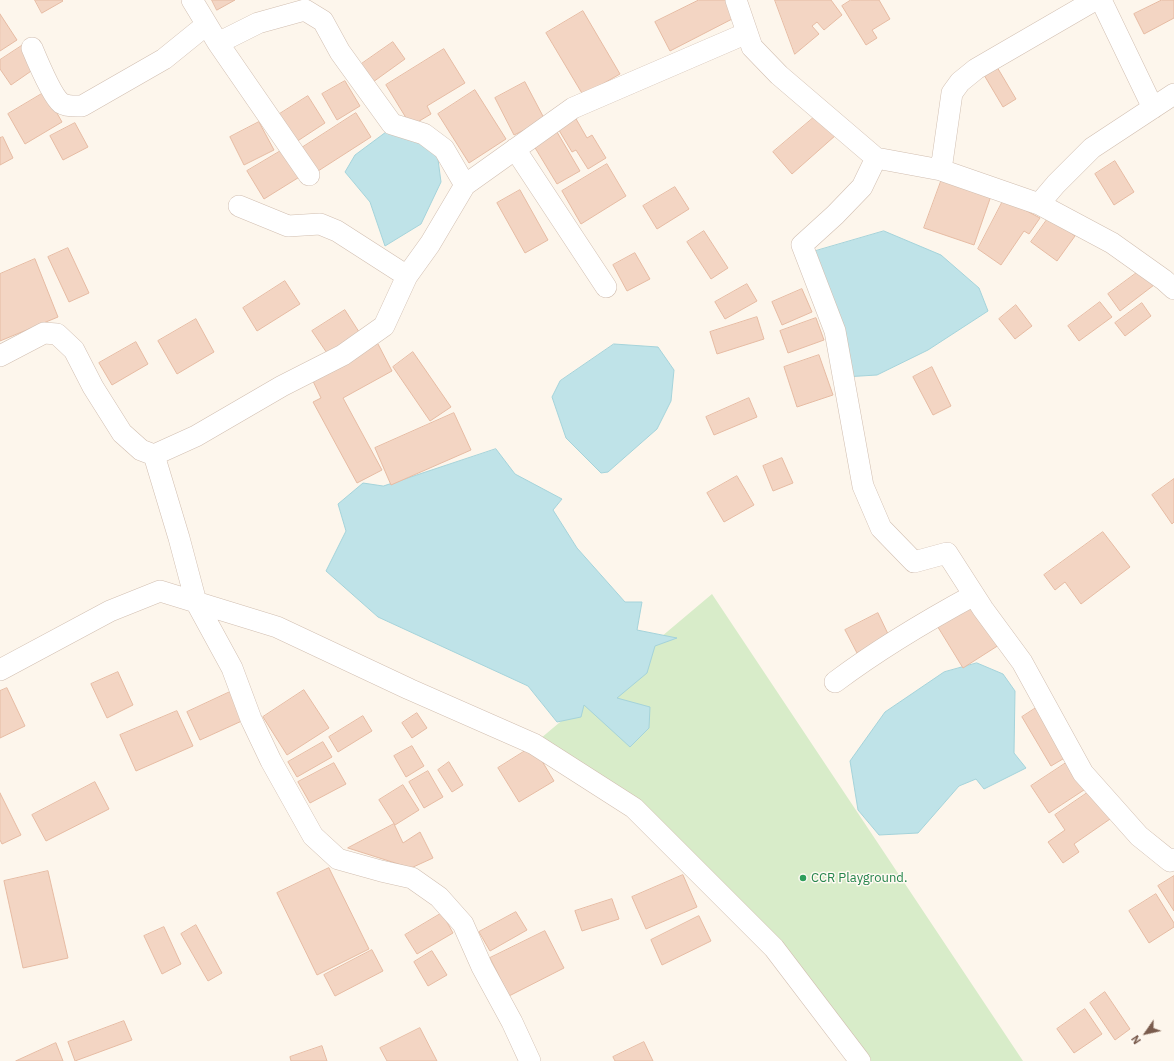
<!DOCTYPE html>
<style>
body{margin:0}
#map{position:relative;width:1174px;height:1061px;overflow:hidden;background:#fdf6ec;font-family:"IBM Plex Sans",sans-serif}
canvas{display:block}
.north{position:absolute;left:1126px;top:1013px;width:40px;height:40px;-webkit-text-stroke:3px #fffaf3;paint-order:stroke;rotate:236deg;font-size:11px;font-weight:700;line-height:16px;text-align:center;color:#7a5c4d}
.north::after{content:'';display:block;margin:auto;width:14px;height:18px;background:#7a5c4d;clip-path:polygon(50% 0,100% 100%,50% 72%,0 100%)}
</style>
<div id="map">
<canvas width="1174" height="1061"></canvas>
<div class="north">N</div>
</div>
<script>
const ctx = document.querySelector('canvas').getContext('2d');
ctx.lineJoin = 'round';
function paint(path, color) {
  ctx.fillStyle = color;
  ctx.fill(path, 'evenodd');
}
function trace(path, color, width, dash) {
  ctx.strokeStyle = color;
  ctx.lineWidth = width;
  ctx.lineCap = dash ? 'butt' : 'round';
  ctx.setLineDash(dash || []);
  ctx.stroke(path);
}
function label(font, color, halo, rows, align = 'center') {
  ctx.font = font + ' "IBM Plex Sans",sans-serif';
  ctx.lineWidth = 3;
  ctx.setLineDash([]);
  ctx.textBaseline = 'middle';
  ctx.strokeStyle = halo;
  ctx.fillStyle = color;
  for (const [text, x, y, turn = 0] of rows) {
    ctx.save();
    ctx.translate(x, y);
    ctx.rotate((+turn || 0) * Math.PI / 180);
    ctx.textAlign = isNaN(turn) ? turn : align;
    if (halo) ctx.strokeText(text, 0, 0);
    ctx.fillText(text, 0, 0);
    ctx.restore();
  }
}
paint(new Path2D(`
 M712,594l311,467h-163l-86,-113 -140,-140 -100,-64z`), '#d8ecc9');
const water = new Path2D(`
 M412,127l25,25 4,30 -20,42 -36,22 -15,-44 -25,-30 10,-17 31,-23z
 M884,231l57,24 38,33 9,23 -60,39 -51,25 -33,2 -42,-122z
 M614,344l44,3 16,23 -3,31 -14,28 -49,43 -7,1 -35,-35 -14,-41 8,-16z
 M496,449l19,25 47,25 -9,11 24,38 48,54h17l-5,28 40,8 -22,8 -8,27 -30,25 33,9 -1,21 -19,19 -46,-42 -3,12 -24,5 -29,-36 -150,-69 -52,-46 20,-40 -8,-27 25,-21 20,3z
 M977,663l26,11 12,17 -1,62 12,15 -42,21 -8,-10 -17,7 -41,47 -39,2 -21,-25 -8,-49 35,-49 59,-40z`);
paint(water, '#bfe3e8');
trace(water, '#a5d3da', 1);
const building = new Path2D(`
 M35,0h27l1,1 -21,12z
 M212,0h23l-18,10z
 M699,0h29l8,17 -66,34 -15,-29z
 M775,0h56l11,15 -18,15 -7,-8 -5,4 7,8 -24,20z
 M851,0h28l11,19 -18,11 5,8 -11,7 -24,-39z
 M1162,0h12v18l-30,16 -10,-20z
 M583,11l37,63 -37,21 -37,-62z
 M0,14l17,26 -17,11z
 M393,42l12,17 -32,23 -13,-17z
 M23,45l14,22 -26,18 -11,-16v-9z
 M444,49l21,34 -38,23 4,8 -20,12 -25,-41z
 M997,67l19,32 -13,8 -19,-32z
 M345,81l15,25 -23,14 -15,-26z
 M525,82l20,38 -31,15 -19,-37z
 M475,90l31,49 -37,24 -31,-49z
 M45,92l17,30 -37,22 -17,-30z
 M308,96l17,27 -29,19 -18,-27z
 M356,113l15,24 -56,36 -15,-24z
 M818,114l18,21 -44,39 -19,-22z
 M575,117l12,21 5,-3 14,23 -18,11 -12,-19 -4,2 -15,-25z
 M259,122l15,28 -30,15 -14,-28z
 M75,123l13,24 -25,13 -13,-24z
 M557,132l23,39 -23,13 -23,-38z
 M3,137l10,21 -13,7v-27z
 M284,149l17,27 -37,23 -17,-28z
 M1115,161l19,31 -20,13 -19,-31z
 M607,164l19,32 -45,28 -19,-33z
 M943,176l49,17 -18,52 -50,-17z
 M675,187l14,22 -32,20 -14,-23z
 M520,190l28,50 -23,13 -28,-50z
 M1004,199l36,19 -11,16 -5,-3 -23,34 -23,-16z
 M1049,217l26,19 -18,25 -26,-19z
 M704,231l24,37 -17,11 -24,-37z
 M68,248l21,45 -20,9 -21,-45z
 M635,253l15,26 -23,12 -14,-26z
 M35,259l23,58 -58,24v-67z
 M1142,269l12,16 -34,26 -12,-17z
 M285,281l15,23 -43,27 -14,-23z
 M747,284l10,17 -32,18 -10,-17z
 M802,289l10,23 -30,13 -10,-23z
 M1100,302l12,15 -33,24 -11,-15z
 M1142,303l9,13 -26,20 -10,-13z
 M1016,305l16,21 -17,13 -16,-20z
 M345,310l16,25 -32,21 -17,-25z
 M757,317l7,22 -47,15 -7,-22z
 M816,318l8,22 -36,13 -8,-22z
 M196,319l18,33 -37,22 -19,-33z
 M136,342l12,22 -36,21 -13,-22z
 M378,344l14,27 -49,27 39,72 -25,13 -44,-81 8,-4 -9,-19z
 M413,352l38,55 -21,14 -37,-54z
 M819,355l14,40 -36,12 -13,-40z
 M932,367l19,39 -18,9 -20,-38z
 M749,398l8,19 -43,18 -8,-18z
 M454,413l17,37 -80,35 -16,-37z
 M782,458l11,25 -20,8 -10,-25z
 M737,476l17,29 -30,17 -17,-29z
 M1174,479v43l-2,2 -20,-29z
 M1103,532l27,35 -49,37 -16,-22 -10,8 -11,-15z
 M972,602l27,43 -36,23 -27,-44z
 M878,613l11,23 -32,17 -12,-23z
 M118,672l15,33 -26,13 -16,-34z
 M7,688l18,38 -25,12v-47z
 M304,690l25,38 -42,27 -24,-38z
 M230,692l14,28 -44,20 -13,-28z
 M1039,706l29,50 -17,10 -29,-49z
 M177,711l16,35 -57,25 -16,-36z
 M417,713l10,15 -15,10 -10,-15z
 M363,716l9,15 -34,21 -9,-15z
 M323,742l9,15 -35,20 -9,-15z
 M412,746l12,20 -18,11 -12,-21z
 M533,746l21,35 -35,21 -21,-34z
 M1069,761l18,27 -38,25 -18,-27z
 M449,762l14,23 -11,7 -14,-22z
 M334,763l12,21 -36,19 -12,-21z
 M428,771l15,26 -19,11 -15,-26z
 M95,782l14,27 -63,32 -14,-26z
 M403,785l16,25 -24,15 -16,-25z
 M1093,789l20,28 -39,27 5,8 -16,11 -15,-21 17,-12 -10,-15z
 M0,793l21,42 -19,9 -2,-4z
 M394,824l9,19 17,-11 13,26 -22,10 -63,-20z
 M329,868l40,81 -52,26 -40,-82z
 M48,871l20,87 -45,10 -19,-87z
 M683,875l14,32 -51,22 -14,-32z
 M1174,876v35l-16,-25z
 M1156,894l18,29v4l-25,16 -20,-32z
 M612,899l7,20 -37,12 -7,-20z
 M516,912l11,18 -37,21 -11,-19z
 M442,913l11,20 -36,21 -12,-19z
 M699,916l12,25 -49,24 -11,-25z
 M196,925l26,48 -14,8 -27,-47z
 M164,927l17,37 -19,10 -18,-38z
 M545,931l19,37 -55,28 -19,-38z
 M372,950l11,21 -48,25 -11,-21z
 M432,951l15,24 -19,11 -14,-24z
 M1105,992l25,37 -15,11 -25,-37z
 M1085,1009l17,25 -28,19 -17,-24z
 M124,1021l8,19 -57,21 -7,-19z
 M420,1028l17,33h-50l-7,-13z
 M644,1042l9,19h-38l-2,-4z
 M56,1043l7,18h-47z
 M322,1046l5,15h-36l-1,-4z`);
paint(building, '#f3d5c3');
trace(building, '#e6bba3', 1);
const minor = new Path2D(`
 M192,0l26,43 40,-20 47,-13 18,11 17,31 52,72 32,10 20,15 21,36
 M736,0l16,47 27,28 97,83 65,12 98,34 73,39 52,37 10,9
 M1101,0l52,108
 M218,43l91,132
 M32,48c5,12 20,48 29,55 6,4 15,3 21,3l82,-47 42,-34
 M515,149l91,138
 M876,158l-14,29 -27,28 -33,30 33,86 28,155 18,42 33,34 33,-9 36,56 39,53 61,111 56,63 31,25 4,-2
 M941,170l11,-77 8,-11 16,-13 119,-69
 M1039,204l17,-20 36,-36 82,-54
 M239,206l49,20 32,-2 17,7 70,45
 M0,356l44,-23 13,1 17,16 19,37 29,46 19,17 13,5 42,-19 86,-50 61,-31 41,-29 23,-50 23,-32 35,-59 108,-77 174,-75
 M154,455l25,83 17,64 36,66 19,51 20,42 42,75 25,23 43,12 31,7 27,19 24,27 19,43 30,55 18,39
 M0,670l110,-59 50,-20 117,36 132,62 125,55 100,64 140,140 86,113
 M835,682c44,-33 91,-61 139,-87`);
trace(minor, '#d1beb0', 22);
trace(minor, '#fff', 21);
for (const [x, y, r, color] of [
 [803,878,4,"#2e9e5b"]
]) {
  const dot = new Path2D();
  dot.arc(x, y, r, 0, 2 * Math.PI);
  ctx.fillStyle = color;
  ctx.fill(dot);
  trace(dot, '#fffaf3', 1.5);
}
label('13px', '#27864d', '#fffaf3', [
 ["CCR Playground.",811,878]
], 'left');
</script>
